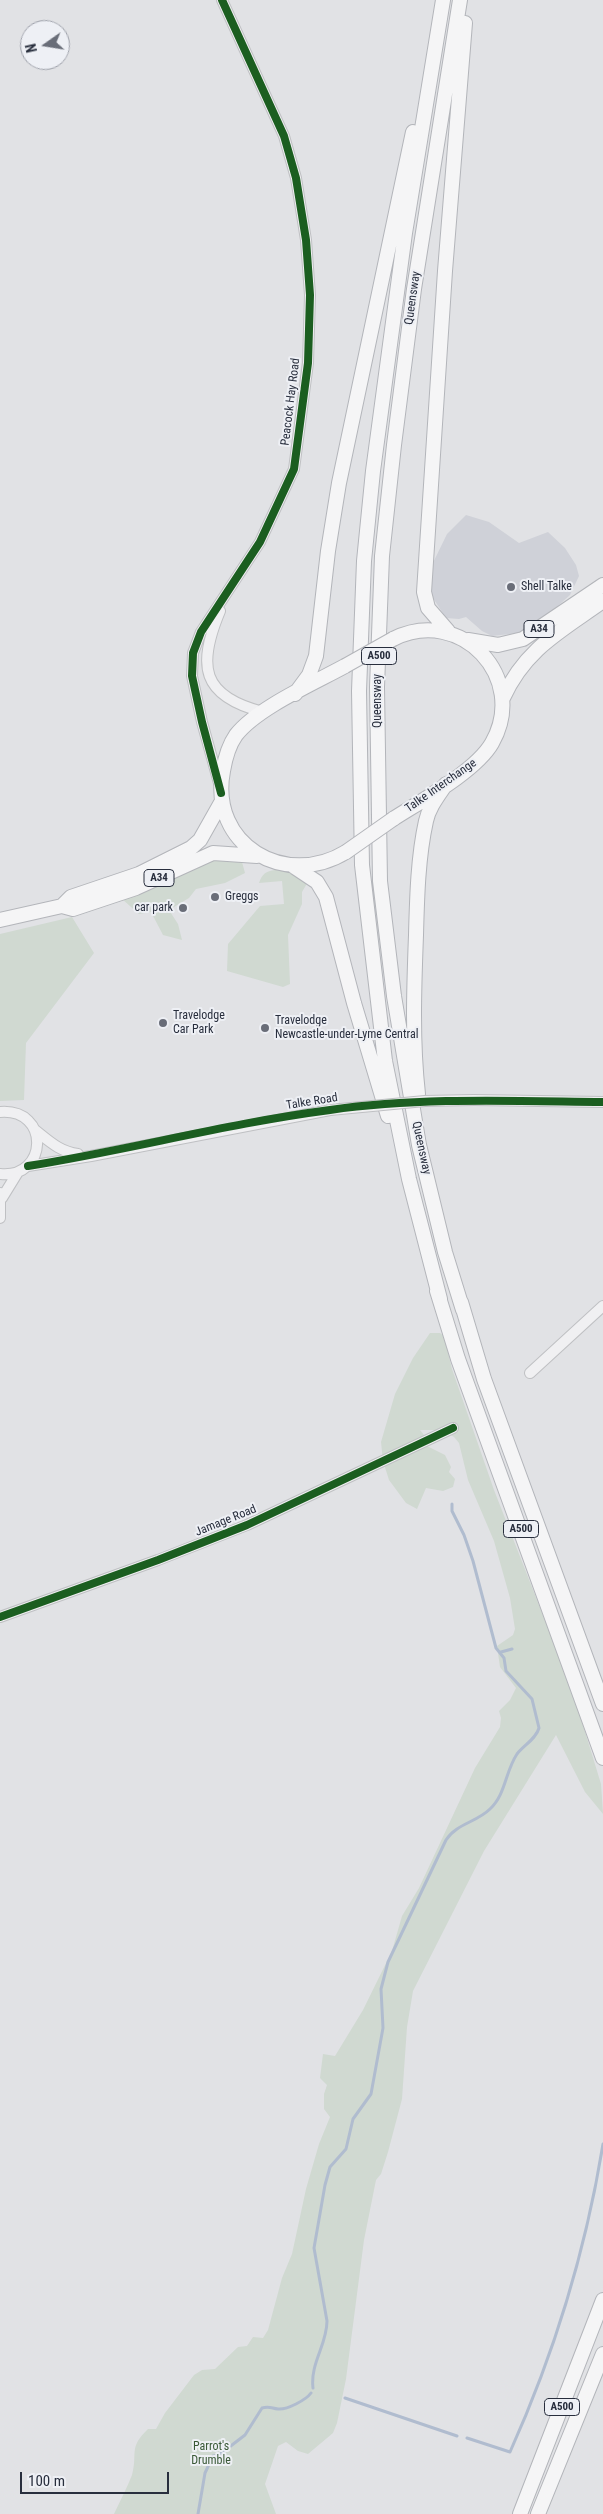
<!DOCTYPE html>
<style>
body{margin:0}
#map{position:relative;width:603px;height:2514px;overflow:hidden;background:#e1e2e5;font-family:"Roboto Condensed",sans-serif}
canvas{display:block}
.north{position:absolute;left:20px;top:20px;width:50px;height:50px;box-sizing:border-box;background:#eef0f5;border:1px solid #9fa2ab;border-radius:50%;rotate:257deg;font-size:14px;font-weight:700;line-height:20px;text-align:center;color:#282e3d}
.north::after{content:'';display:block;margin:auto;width:18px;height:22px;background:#696d78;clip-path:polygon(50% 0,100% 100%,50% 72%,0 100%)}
.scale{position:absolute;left:20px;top:2472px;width:149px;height:22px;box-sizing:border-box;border:2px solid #282e3d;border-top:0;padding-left:6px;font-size:15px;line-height:18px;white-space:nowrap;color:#282e3d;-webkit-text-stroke:4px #eef0f5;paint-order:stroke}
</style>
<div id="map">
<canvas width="603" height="2514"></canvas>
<div class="north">N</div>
<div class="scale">100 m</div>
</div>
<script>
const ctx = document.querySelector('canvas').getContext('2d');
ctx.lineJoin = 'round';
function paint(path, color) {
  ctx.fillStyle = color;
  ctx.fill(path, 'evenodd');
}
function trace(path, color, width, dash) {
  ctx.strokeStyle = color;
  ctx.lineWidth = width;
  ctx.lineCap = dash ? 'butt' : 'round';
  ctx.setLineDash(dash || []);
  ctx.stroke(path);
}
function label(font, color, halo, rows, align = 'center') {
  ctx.font = font + ' "Roboto Condensed",sans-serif';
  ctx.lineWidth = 4;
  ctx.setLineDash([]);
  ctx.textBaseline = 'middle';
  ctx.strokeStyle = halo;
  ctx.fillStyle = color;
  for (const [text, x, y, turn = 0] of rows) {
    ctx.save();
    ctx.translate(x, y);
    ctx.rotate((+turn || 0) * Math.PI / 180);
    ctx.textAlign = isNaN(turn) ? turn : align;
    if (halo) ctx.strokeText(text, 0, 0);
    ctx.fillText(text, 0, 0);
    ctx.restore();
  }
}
paint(new Path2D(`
 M466,515l23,7 30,21 29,-11 17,16 11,17 3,11 -9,19 -20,18 -31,20 -27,3 -10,-5 -16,-14 -7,2 -13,-1 -15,-23 -2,-24 18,-37z`), '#cfd1d8');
paint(new Path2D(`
 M221,859l21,3 3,11 -20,10 -29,6 -7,9 -20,12 9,14 4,16 -19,-5 -12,-23 -12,2 -17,-15 75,-34z
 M275,870l18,1 16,9 -7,12v12l-14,31 2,49 -7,3 -56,-16 1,-27 32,-38 24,-2 -2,-23 -23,2c3,-9 7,-12 16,-13z
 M72,917l22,36 -68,90 -2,57 -24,1v-167z
 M430,1333h10l4,3 8,33 42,121 70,179 19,56 18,59 2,30 -18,-22 -29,-57 -72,116 -71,140 -6,36 -5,72 -14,53 -7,22 -5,6 -12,60 -18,139 -9,44 -4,10 -25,21 -10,-3 -12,-9 -8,4 -13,38 11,30h-162c6,-13 13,-26 18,-39 6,-22 -4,-27 16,-46h8l9,-16 29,-38 8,-5 13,-1 23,-22 9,-1 6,-9 10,1 5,-8 14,-52 10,-24 14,-65 13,-45 11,-27 -6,-8v-15l3,-9 -7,-7 3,-24 12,2 28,-46 29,-59 10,-35 17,-28 56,-120 25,-41 1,-9 -2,-7 11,-11 6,-12 -16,-21 -3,-21 16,-11 2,-6 -5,-31 -16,-57 -26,-61 -9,-37 -5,-6 -12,-7h-22l4,5 3,11 18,9 6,12 -2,5 6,7 -2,8 -10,4 -17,-3 -9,21 -11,-6 -17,-23 -6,-19 -2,-19 14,-48 18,-36z`), '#d0d9d1');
trace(new Path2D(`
 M501,1652l11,-3
 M313,2388c-3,-25 14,-43 14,-67l-13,-73 11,-63 5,-18 16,-18 7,-30 18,-25 12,-66 -2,-39 7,-27 58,-122c10,-16 31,-18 44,-31 16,-15 15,-37 27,-55 7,-9 19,-15 22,-26l-7,-29 -26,-28 -2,-13 -8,-10 -23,-87 -9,-26 -12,-24v-7
 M345,2398l112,38
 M467,2438l43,14c44,-98 76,-203 93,-308
 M198,2514l7,-41 8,-17 6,-1 26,-20 17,-27c7,-2 9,0 16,1 9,1 28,-9 33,-16`), '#b0bccf', 3);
const minor = new Path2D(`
 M220,611c-23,55 -19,85 43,101
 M220,787l-18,-65 -10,-46 1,-23 8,-21 59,-90 34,-73 14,-106 2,-68 -4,-55 -10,-62 -12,-42 -62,-136
 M474,1100l129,2
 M0,1112c51,-4 48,67 0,62
 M35,1130c14,11 25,22 43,24
 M28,1166l63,-10 239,-46
 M2,1198l16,-26
 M0,1218v-25
 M530,1373l73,-67
 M0,1617l158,-57 89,-35 206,-97`);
const highway = new Path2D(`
 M460,0l-46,289 -20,156 -12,111 -5,131 3,194 14,115 25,149 26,107 18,58
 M448,631l-20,-23 -4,-16 21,-321 20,-248
 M468,640l30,5 25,-6 80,-54
 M345,666c-31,17 -88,42 -109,69 -7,10 -11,24 -13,36 -14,74 62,118 123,81
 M295,694l14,-19 7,-19 12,-105 11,-68 74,-351
 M503,698c22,-49 58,-67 100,-97
 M393,819c28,-18 83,-48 99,-76 37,-65 -31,-138 -99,-104
 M293,866l24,16 9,15 28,106 34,113
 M62,906l9,-9 68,-23 52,-26 9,-8 22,-39
 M0,920l62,-14 11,3 63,-21 77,-35 44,3
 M418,1094c-6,-53 -4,-106 -2,-159 1,-38 2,-78 10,-114 3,-14 12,-25 20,-37
 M437,1291l21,68 145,399
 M440,1299l-31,-120 -24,-118 -23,-196 -3,-174 5,-130 9,-90 32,-238 38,-233
 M461,1302l23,77 119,325
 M520,2514l83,-214
 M538,2514l65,-160`);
trace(minor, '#bfc0c3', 12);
trace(highway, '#b3b5ba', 16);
trace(minor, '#f0f0f2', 10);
trace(highway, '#f5f5f6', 14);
const minorBridge = new Path2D(`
 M330,1110l95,-9 49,-1`);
const highwayBridge = new Path2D(`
 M345,666l48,-27
 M346,852l47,-33`);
trace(minorBridge, '#bfc0c3', 12, []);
trace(highwayBridge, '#b3b5ba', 16, []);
trace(minorBridge, '#f0f0f2', 10);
trace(highwayBridge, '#f5f5f6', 14);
trace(new Path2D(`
 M221,793l-19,-71 -10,-46 1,-23 8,-21 59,-90 34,-73 14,-106 2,-68 -4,-55 -10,-62 -12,-42 -62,-136
 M28,1166c101,-16 201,-43 302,-56 91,-13 182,-9 273,-8
 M0,1617l158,-57 89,-35 206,-97`), '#1b5e20', 8);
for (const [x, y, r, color] of [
 [511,587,5,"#696d78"],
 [215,897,5,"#696d78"],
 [183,908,5,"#696d78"],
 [163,1023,5,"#696d78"],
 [265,1028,5,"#696d78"]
]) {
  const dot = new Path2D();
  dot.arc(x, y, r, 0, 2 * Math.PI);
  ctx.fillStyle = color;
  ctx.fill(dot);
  trace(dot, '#eef0f5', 2);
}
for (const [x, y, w] of [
 [539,629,30],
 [379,656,35],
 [159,878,30],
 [521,1529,35],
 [562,2407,35]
]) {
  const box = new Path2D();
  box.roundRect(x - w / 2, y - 8.5, w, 17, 4);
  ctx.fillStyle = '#eef0f5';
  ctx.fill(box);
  trace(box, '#282e3d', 1);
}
label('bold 11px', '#282e3d', null, [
 ["A34",539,629],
 ["A500",379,656],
 ["A34",159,878],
 ["A500",521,1529],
 ["A500",562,2407]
]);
label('12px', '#282e3d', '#eef0f5', [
 ["Queensway",413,298,-82],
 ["Peacock Hay Road",291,402,-83],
 ["Queensway",378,701,-90],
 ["Talke Interchange",441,786,-35],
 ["Talke Road",312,1102,-9],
 ["Queensway",421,1148,78],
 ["Jamage Road",226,1521,-22]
]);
label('12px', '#282e3d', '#eef0f5', [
 ["Shell Talke",521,587],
 ["Greggs",225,897],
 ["car park",173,908,"right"],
 ["Travelodge",173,1016],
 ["Car Park",173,1030],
 ["Travelodge",275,1021],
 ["Newcastle-under-Lyme Central",275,1035]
], 'left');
label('12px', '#395836', '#eef0f5', [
 ["Parrot's",211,2447],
 ["Drumble",211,2461]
]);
</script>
